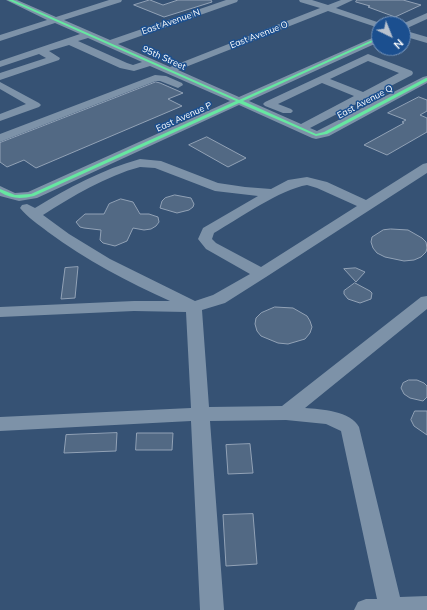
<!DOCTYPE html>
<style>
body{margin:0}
#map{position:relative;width:427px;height:610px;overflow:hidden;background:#365274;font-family:Mulish,sans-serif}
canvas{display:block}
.north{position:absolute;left:371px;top:16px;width:40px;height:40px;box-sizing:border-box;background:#1b4f8f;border:1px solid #7695bc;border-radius:50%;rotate:137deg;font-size:11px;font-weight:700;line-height:16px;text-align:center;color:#fff}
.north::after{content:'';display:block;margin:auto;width:14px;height:18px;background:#b9c2ce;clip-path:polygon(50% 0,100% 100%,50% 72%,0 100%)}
</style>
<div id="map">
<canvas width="427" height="610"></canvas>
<div class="north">N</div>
</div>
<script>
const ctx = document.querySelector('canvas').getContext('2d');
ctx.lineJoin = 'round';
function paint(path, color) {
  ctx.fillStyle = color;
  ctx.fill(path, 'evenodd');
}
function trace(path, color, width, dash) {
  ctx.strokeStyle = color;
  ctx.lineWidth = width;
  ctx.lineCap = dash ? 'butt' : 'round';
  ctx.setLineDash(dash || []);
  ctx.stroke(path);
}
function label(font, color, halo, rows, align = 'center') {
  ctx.font = font + ' Mulish,sans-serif';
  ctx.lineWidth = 3;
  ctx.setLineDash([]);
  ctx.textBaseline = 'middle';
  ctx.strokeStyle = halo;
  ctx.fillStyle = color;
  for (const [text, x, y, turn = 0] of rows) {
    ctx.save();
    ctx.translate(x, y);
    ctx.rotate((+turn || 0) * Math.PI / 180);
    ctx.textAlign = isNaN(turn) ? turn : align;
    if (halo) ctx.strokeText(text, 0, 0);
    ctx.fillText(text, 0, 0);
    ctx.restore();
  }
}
const building = new Path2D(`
 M150,0l13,5 15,-5h33l1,2 -48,15 -30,-12z
 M357,0h46l18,5 -26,12 -27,-10 2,-1 -14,-4z
 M156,82l4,1 23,10 -15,6 14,7 -146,62 -12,-8 -17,7 -7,-5v-19z
 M419,97l8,3v11l-7,4 7,3v14l-40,23 -23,-10 40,-22 -2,-1 4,-2 -18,-7z
 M207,137l39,21 -18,9 -39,-22z
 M175,195l16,3 3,6 -1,3 -4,3 -12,3 -17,-5 2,-7 3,-3z
 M121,199l12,3 7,12h9l9,3 1,5 -3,4 -5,3 -7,1 -11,-2 -6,13 -12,5 -12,-3 -3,-3 1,-10 -17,-2 -4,-1 -4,-5 9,-8h19l5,-10z
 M391,229l17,1 14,8 4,4 1,6 -1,4 -5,5 -7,3 -10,1 -19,-4 -8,-4 -4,-5 -2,-6 1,-5 11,-7z
 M78,267l-3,31 -14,1 4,-31z
 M356,268l9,4 -9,10 -12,-13z
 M355,283l15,8 2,2 -1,6 -11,4 -12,-4 -4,-5v-3z
 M275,307l18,1 14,8 3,5 2,6 -2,6 -5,6 -17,5 -10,-1 -17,-7 -4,-5 -2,-7 1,-6 5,-5z
 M409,380h8l7,3 3,3v11l-4,4 -13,-3 -6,-4 -3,-6 2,-5z
 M415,411h12v24l-13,-9 -3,-6z
 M117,433l-1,18 -52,2 2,-18z
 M137,433h36l-1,17h-36z
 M250,444l3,29 -25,1 -2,-29z
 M253,514l4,50 -31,2 -3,-51z`);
paint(building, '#526984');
trace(building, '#92a2b6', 1);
paint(new Path2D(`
 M6,0h11l39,17 53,-17h13l-1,2 -57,18 46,20 116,-40h12l-1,2 -119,42 52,23 150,-59 -20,-6 -1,-2h13l16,5 13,-5h12l-17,8 47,16h-4v4l-51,-17 -150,59 61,27 140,-62v7l-130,59 52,23 53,-28 -32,-13 -44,21 13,5 2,2 -2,2h-8l-18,-7 -2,-2 2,-2 103,-48 44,17 1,2 -1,2 -102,53 7,3 106,-54 4,-1v7l-98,53 -13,3 -4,-1 -73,-33 -202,93 -18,3 -19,-5v-10l15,7 13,-1 202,-91 -80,-35 -16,5 -14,-3 -51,-23 -20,6 11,7 -1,2 -59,20v-7l46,-15 -7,-4 -39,13v-6l80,-27 -25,-11 -55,18v-6l47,-15zM88,38l54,24 -9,3 -6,-2 -49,-22zM368,61l31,12 -36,19 -33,-13z
 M427,13v6l-24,11 -1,-6z
 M403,30l24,7v6l-24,-7z
 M155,75l11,1 16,7 1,2 -5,3 -18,-7h-4l-156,61v-8z
 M0,82l39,21 2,2 -2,2 -39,14v-7l26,-10 -26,-15z
 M140,159l21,2 57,22 27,4 26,2 17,-9 19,-3 20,5 39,18 57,-36 4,-1v10l-161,104 -41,26 -23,7 7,97 73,-1 139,-109 6,-1v13l-122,99c16,1 46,3 54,19l41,170 27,-1v14h-73l4,-8 8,-3h11l-36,-168 -15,-7 -40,-4 -76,1 14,189h-24l-9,-189 -191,10v-14l191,-9 -5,-96 -52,-1 -134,6v-10l134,-6h36c-42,-19 -84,-41 -122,-69 -9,-7 -21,-15 -28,-24l2,-3 5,-1 8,4c33,-20 68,-39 105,-49zM140,167l15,1 60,23 43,5 -55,32 -5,11 8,10 44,25 -37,21 -18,6 -85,-42 -41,-25 -26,-19c30,-19 63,-39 97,-48zM307,185l10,3 40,18 -96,61 -45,-24 -4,-4 2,-6c24,-14 67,-44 93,-48z`), '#7d92a8');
paint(new Path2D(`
 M8,0h5l226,100 140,-63v2l-136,62 73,33 8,-2 102,-54h1v3l-100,53 -11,2 -77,-33 -205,93c-13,3 -23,3 -34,-4v-3l15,6 16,-1 205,-93z`), '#66e7a1');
label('9px', '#fff', '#1b4f8f', [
 ["East Avenue N",171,22,-19],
 ["East Avenue O",259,35,-21],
 ["95th Street",164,58,24],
 ["East Avenue Q",365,102,-28],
 ["East Avenue P",184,117,-24]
]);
</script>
